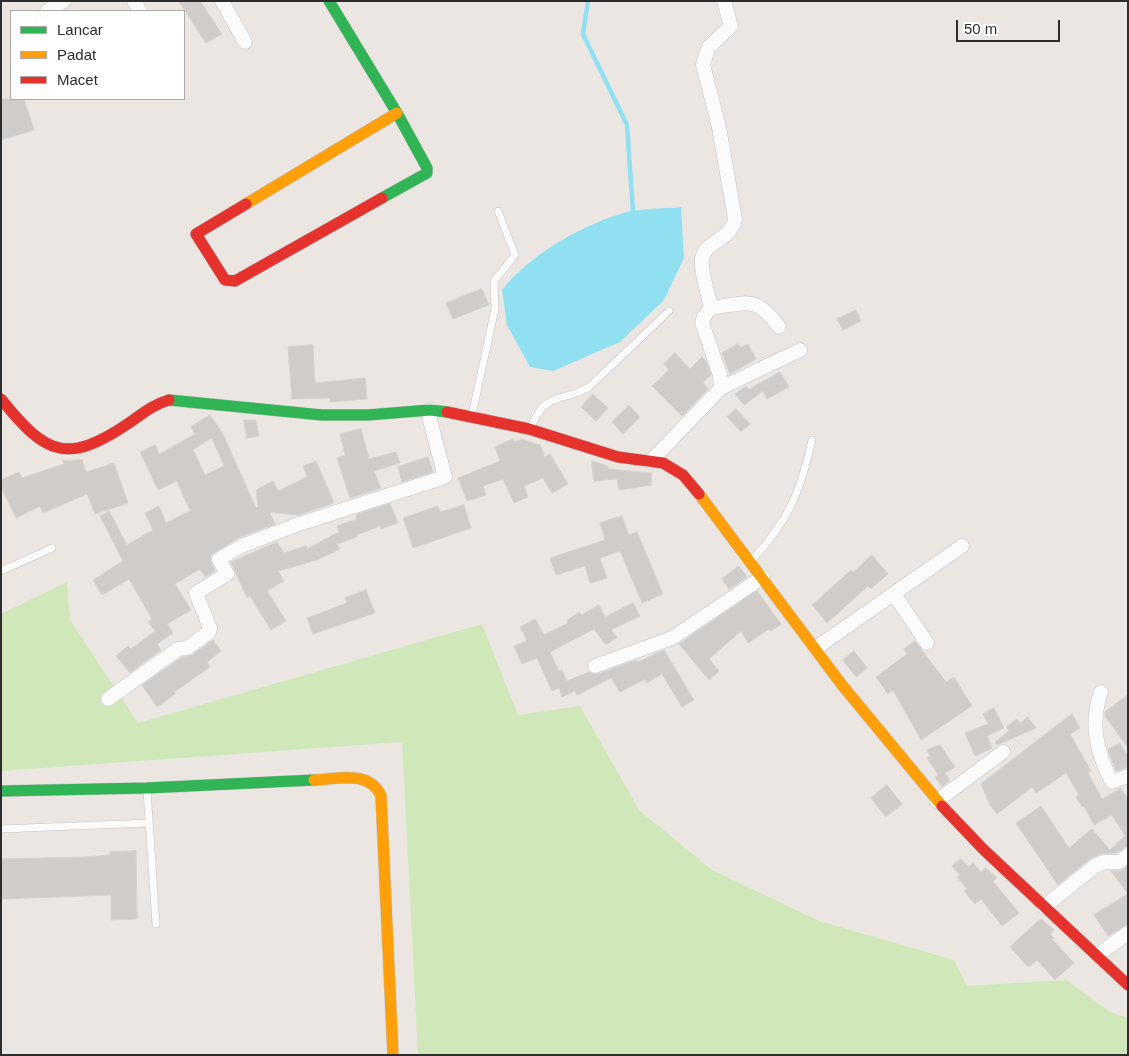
<!DOCTYPE html>
<style>
body{margin:0}
#map{position:relative;width:1129px;height:1056px;overflow:hidden;background:#ebe6e2;font-family:Arial,sans-serif}
canvas{display:block}
.frame{position:absolute;inset:0;border:2px solid #2d2d2d;pointer-events:none}
.legend{position:absolute;left:10px;top:10px;width:175px;height:90px;box-sizing:border-box;background:#fff;border:1px solid #ababab;margin:0;padding:6px 9px;list-style:none;font-size:15px;color:#2d2d2d}
.legend li{display:flex;align-items:center;gap:10px;height:25px}
.legend b{width:25px;border:1px solid #ababab}
.scale{position:absolute;left:956px;top:20px;width:104px;height:22px;box-sizing:border-box;border:2px solid #2d2d2d;border-top:0;padding-left:6px;font-size:15px;line-height:18px;white-space:nowrap;color:#2d2d2d;-webkit-text-stroke:4px #fff;paint-order:stroke}
</style>
<div id="map">
<canvas width="1129" height="1056"></canvas>
<div class="frame"></div>
<ul class="legend">
<li><b style="height:6px;background:#30b455"></b>Lancar</li>
<li><b style="height:6px;background:#ff9f0a"></b>Padat</li>
<li><b style="height:6px;background:#e5322d"></b>Macet</li>
</ul>
<div class="scale">50 m</div>
</div>
<script>
const ctx = document.querySelector('canvas').getContext('2d');
ctx.lineJoin = 'round';
function paint(path, color) {
  ctx.fillStyle = color;
  ctx.fill(path, 'evenodd');
}
function trace(path, color, width, dash) {
  ctx.strokeStyle = color;
  ctx.lineWidth = width;
  ctx.lineCap = dash ? 'butt' : 'round';
  ctx.setLineDash(dash || []);
  ctx.stroke(path);
}
paint(new Path2D(`
 M67,582l3,38 68,103 344,-99 36,91 62,-9 59,104 73,60 107,51 135,39 13,26 99,-6 46,33 16,5v37h-710l-16,-313 -401,29v-157z`), '#d0e8b9');
paint(new Path2D(`
 M681,207l3,51 -20,42 -44,42 -67,29 -23,-4 -23,-42 -5,-35c28,-35 75,-62 118,-76 18,-6 42,-5 61,-7z`), '#91e0f2');
trace(new Path2D(`
 M588,1l-5,33 44,91 6,87`), '#91e0f2', 4.5);
const building = new Path2D(`
 M179,1h21l22,33 -16,9z
 M1,99h23l10,31 -33,10z
 M482,289l7,16 -36,14 -7,-16z
 M856,310l5,11 -18,9 -6,-11z
 M738,344l2,3 -3,2 11,-5 8,15 -26,15 -8,-21z
 M313,345l2,38 50,-5 2,21 -37,3v-4l-38,1 -4,-52z
 M675,353l15,16 12,-12 4,4 5,14 -8,7 5,7 -26,27 -30,-30 17,-16 -5,-6z
 M780,372l9,15 -22,12 -4,-8 -19,14 -9,-11 11,-8 3,3z
 M593,394l15,14 -12,13 -15,-14z
 M629,405l11,12 -17,17 -11,-12z
 M736,409l14,15 -9,8 -14,-15z
 M210,415l12,17 34,76 2,-1 -2,-17 17,-9 5,10 29,-14 -4,-11 13,-5 18,42 -36,12 -29,-3 6,12 -35,13 -28,17 -2,5 5,12 -10,6 -5,-8 -25,15 16,26 -24,14 6,9 -16,11 4,6 -31,23 -14,-17 12,-10 3,3 24,-18 -7,-9 4,-3 -23,-40 -27,16 -9,-15 30,-19 -23,-45 9,-5 18,34 26,-15 -8,-17 14,-7 7,17 24,-12 -13,-30 -19,9 -18,-38 15,-7 4,9 36,-20 -4,-7zM212,438l12,28 -19,9 -12,-25z
 M244,420h12l3,16 -12,2z
 M361,429l8,30 27,-7 4,11 -26,8 7,17 -31,10 -13,-40 8,-3 -5,-21z
 M513,439l2,3 6,-3 19,6 5,12 5,-3 18,30 -16,9 -9,-15 -19,8 4,11 -14,6 -11,-24 -20,7 3,9 -19,6 -9,-23 42,-17 -5,-14z
 M428,457l5,15 -31,10 -4,-15z
 M82,460l4,12 28,-9 14,40 -33,11 -8,-20 -44,19 -3,-7 -24,12 -15,-31v-7l18,-8 3,6 42,-14 -1,-3z
 M592,461l16,5v3l44,4 -1,12 -32,5 -2,-11 -23,2z
 M390,504l8,19 -17,6 -1,-3 -23,9v2l-20,7 3,5 -23,11 -39,11 6,10 -17,10 19,30 -15,9 -21,-34 -3,2 -16,-36 46,-20 7,11 22,-7 1,3 32,-17 -2,-6 20,-7 -1,-4z
 M464,505l7,23 -58,20 -10,-30 35,-12 2,6z
 M622,516l7,19 8,-3 26,62 -21,9 -22,-52 -20,7 7,20 -17,5 -5,-17 -29,9 -6,-17 55,-18 -5,-17z
 M872,555l16,19 -17,15 -3,-3 -41,37 -15,-18 39,-35 2,2z
 M739,566l8,11 -18,12 -7,-10z
 M366,590l9,23 -62,21 -6,-16 40,-15 -2,-5z
 M757,591l24,33 -10,7 -2,-2 -21,14 -7,-12 -32,28 10,12 -10,9 -30,-36z
 M633,603l7,13 -29,14 6,7 -11,8 -12,-16 -44,23 9,19 3,-1 5,11 22,-9 9,2 38,-14 1,2 27,-12 30,50 -12,7 -20,-33 -15,9 -2,-4 -25,13 -9,-14 -34,17 -2,-4 -13,6 -3,-9 -7,3 -15,-33 -15,6 -8,-18 13,-5 -7,-14 15,-8 9,16 24,-12 -1,-3 13,-8 1,3 18,-10 6,12z
 M213,640l8,11 -14,11 3,5 -36,25 1,2 -18,13 -15,-22 40,-28 10,-2z
 M915,641l31,41 8,-5 18,29 -51,34 -28,-50 -5,4 -12,-17 31,-23 -3,-5z
 M854,651l13,17 -11,9 -13,-17z
 M1128,695v53l-23,-32v-4z
 M994,708l10,20 -17,8 5,12 -17,8 -10,-23 23,-9 -5,-10z
 M1072,714l8,14 -10,6 21,37 -3,2 14,26 19,-11 7,12v46l-12,7h-12l-13,5 -33,27 -42,-62 25,-17 28,42 23,-19 18,21 15,-14 -13,-21 -18,10 -10,-19 -2,1 -6,-10 3,-2 -13,-22 -30,20 -4,-6 -35,27 -7,-9 -9,-21z
 M1028,717l8,11 -39,17 -2,-3 14,-11 -3,-4 11,-8 3,4z
 M1120,743l8,14v10l-12,4 -8,-21z
 M940,745l15,22 -10,6 5,7 -8,7 -7,-10 3,-2 -11,-17 3,-2 -3,-6z
 M887,785l15,19 -16,13 -15,-19z
 M136,851l1,68 -26,1v-25l-110,4v-40l83,-2 26,-2v-3z
 M961,859l8,8 4,-4 8,9 5,-4 11,10 -4,3 26,32 -17,13 -21,-27 -6,5 -11,-13 3,-2 -10,-12 3,-2 -8,-9z
 M1128,866v28l-17,-23h9z
 M1128,894v30l-20,12 -14,-21z
 M1041,919l13,11 -4,4 4,4 -2,1 22,24 -19,17 -18,-20 -9,7 -18,-20z`);
paint(building, '#d0ccc9');
trace(building, '#d6d2ce', 1);
const lane = new Path2D(`
 M472,415l23,-106 -1,-28 21,-26 -17,-44
 M531,426c4,-6 7,-15 13,-20 10,-10 32,-10 45,-19l80,-76
 M752,560c37,-40 48,-67 60,-120
 M1,571l51,-23
 M147,790l9,134
 M1,829l147,-6`);
const street = new Path2D(`
 M134,1l6,10
 M222,1l23,41
 M47,11l17,-10
 M711,308c36,-5 45,-13 68,19
 M721,388l79,-38
 M650,462l71,-74 -1,-13 -18,-52 2,-7 7,-8c-2,-12 -11,-37 -9,-49 3,-19 29,-18 33,-40l-16,-92 -16,-62 5,-17 23,-22 -7,-25
 M894,594l33,49
 M816,648l146,-102
 M595,666l77,-28 91,-61
 M1101,692c-11,30 -4,62 11,90l16,-6
 M108,699l70,-50 9,-1 22,-16 1,-4 -14,-35 31,-19 -8,-15 25,-14 52,-20 149,-48 -15,-57v-10
 M937,801l66,-49
 M1044,907l51,-41 9,-4h15l9,-7
 M1099,954l29,-21`);
const fast = new Path2D(`
 M329,1l68,112 30,55v5l-45,25
 M169,400l153,15h46l62,-5 17,2
 M1,791l146,-3 167,-8`);
const slow = new Path2D(`
 M246,204l151,-91
 M699,494l143,191 100,121
 M314,780c23,-1 56,-10 67,16l12,259`);
const jam = new Path2D(`
 M246,204l-50,30 29,46 10,1 147,-83
 M1,399c45,56 66,66 128,24 13,-9 25,-19 40,-23
 M447,412l82,17 89,28 45,6 20,12 16,19
 M942,806l41,43 145,136`);
trace(lane, '#c4c3c3', 8);
trace(street, '#c4c3c3', 15);
trace(fast, '#c4c3c3', 12);
trace(slow, '#c4c3c3', 12);
trace(jam, '#c4c3c3', 12);
trace(lane, '#fcfbfb', 7);
trace(street, '#fcfbfb', 14);
trace(fast, '#30b455', 11);
trace(slow, '#ff9f0a', 11);
trace(jam, '#e5322d', 11);
</script>
